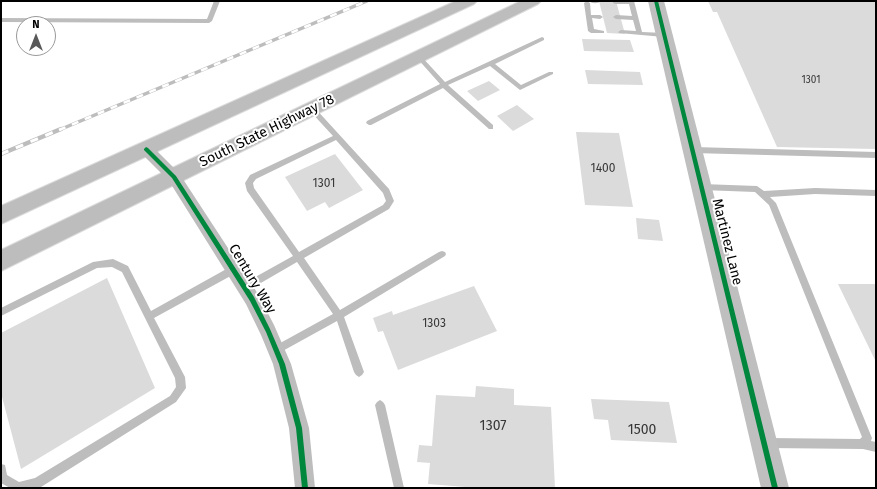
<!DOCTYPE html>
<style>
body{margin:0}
#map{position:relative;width:877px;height:489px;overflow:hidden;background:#fff;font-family:"Fira Sans",sans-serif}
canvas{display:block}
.frame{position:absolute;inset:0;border:2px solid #000;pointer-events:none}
.north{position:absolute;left:16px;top:16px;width:40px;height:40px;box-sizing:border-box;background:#fff;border:1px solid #999;border-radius:50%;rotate:0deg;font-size:11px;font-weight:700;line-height:16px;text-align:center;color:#000}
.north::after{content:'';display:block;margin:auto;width:14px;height:18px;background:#595959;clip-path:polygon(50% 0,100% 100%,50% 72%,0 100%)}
</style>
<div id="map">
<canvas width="877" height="489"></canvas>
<div class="frame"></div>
<div class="north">N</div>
</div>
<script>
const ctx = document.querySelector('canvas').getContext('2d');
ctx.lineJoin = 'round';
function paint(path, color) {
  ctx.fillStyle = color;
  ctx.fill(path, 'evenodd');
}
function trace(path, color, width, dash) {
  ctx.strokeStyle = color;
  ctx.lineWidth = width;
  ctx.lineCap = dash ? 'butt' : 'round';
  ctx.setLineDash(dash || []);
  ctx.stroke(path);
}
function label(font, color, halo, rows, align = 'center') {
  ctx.font = font + ' "Fira Sans",sans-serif';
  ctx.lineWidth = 4;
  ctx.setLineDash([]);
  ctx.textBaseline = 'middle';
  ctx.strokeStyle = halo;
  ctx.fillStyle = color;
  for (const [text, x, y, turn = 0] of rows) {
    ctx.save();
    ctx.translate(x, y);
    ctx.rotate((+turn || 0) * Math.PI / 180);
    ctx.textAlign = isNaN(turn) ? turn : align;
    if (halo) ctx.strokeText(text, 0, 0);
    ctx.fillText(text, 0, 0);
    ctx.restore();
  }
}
paint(new Path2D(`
 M599,1h17l9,33 -18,-1z
 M708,1h168v148l-99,-2 -60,-135h-4z
 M582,39l48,1 4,12 -50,-1z
 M585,70l55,2 3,13 -55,-1z
 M489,81l11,9 -22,11 -11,-10z
 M517,105l17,14 -21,12 -16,-15z
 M576,132l43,1 14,74 -48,-2z
 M335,154l28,36 -34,18 -4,-6 -18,9 -22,-34z
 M636,218l23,2 4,21 -25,-2z
 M107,278l48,110 -134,81 -20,-76v-60z
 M838,284h38v78z
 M474,286l23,45 -99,39 -15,-39 -5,1 -5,-14 19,-7 1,4z
 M476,386l38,3v16l37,2 4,81h-77l-50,-4 2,-21 -13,-1 2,-17 13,1 4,-51 39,2z
 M591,399l78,3 8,41 -66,-3 -3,-20 -14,-1z`), '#dbdbdb');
const primary = new Path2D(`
 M456,1h21l-3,3 -473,220v-18z
 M521,1h20l-3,3 -537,267v-21z`);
trace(primary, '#dbdbdb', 2);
paint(new Path2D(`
 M214,1h6l-8,20 -3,2 -208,-1v-4l206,1z
 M587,1l3,2 1,12h9l3,2 -3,2 -8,-1 2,11 10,2v2h-13l-3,-2 -4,-28z
 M589,1h12c-3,3 -9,3 -12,0z
 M613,1h21l8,31 22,1 3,2 -3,2 -45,-4 -1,-1 3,-2 15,1 -3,-11 -17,-1 -3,-2 3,-2 16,1 -3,-12h-14l-2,-1z
 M542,37l2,1v2l-49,24 26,21 28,-13h4v2l-33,16 -30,-24 -42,19 45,40v4h-4l-46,-41 -72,37h-2l-3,-2 1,-2 73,-37 -24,-27v-2h4l25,27z
 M310,107h4l75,82 5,12 -5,8 -85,49 36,52 99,-58 3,-1 3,1 1,2 -1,2 -101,61 20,55 -2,3 -3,2 -3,-2 -2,-3 -17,-51 -58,32 -3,1 -3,-1 -2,-3 2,-3 60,-33 -36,-52 -50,29 -3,1 -3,-1 -1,-3 1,-3 52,-29 -46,-65 -2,-8 5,-8 83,-39 -23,-25zM336,140l47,53 3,8 -3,4 -84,47 -45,-64 -1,-5 3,-4z
 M693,147l183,5v6l-183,-5 -4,-3z
 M702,184l55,2 7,5 51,-3 61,2v6l-61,-2 -45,3 6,6 96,235 -1,3 5,1v10l-13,-3 -95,-1 -4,-1 -1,-4 1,-4 4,-1 92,1 2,-2 -93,-232 -14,-13 -53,-2 -4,-3z
 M113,259l15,7 23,45 79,-44 3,-1 3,1 1,3 -1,3 -82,45 31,59 1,11 -10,14 -135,85 -3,1h-28l-9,-5v-19l4,1 2,10 12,7 16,-4 135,-82 6,-9 -1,-9 -53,-106 -10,-5 -15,1 -96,48v-8l92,-46z
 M380,400l3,2 2,3 19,83h-10l-19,-83 2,-3z`), '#bdbdbd');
paint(new Path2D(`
 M146,144l5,1 28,28 79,121 16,31 17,39 18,64 6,60h-20l-6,-60 -16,-64 -12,-29 -15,-31 -77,-123 -28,-28 -2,-4 2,-4z`), '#bdbdbd');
paint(new Path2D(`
 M648,1h16l125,487h-28z`), '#bfbfbf');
paint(primary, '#bdbdbd');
const railFar1 = new Path2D(`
 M59,130l308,-129`);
const rail = new Path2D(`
 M1,154l60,-25`);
trace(railFar1, '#bdbdbd', 3.5);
trace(rail, '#bdbdbd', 4.5);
trace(railFar1, '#fff', 2.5, [7]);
trace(rail, '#fff', 3, [8]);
paint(new Path2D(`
 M654,1h4l120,487h-6z
 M146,147l2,1 28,28 78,121 16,32 15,35 17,64 6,60h-6l-6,-60 -17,-64 -13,-32 -16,-31 -78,-123 -28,-28v-1z`), '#00873e');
label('10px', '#373737', null, [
 ["1301",811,80]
]);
label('12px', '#373737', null, [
 ["1400",603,169],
 ["1301",324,184],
 ["1303",434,324]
]);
label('14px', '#000', '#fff', [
 ["South State Highway 78",267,131,-26],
 ["Martinez Lane",727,242,76],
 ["Century Way",252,279,59]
]);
label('14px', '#373737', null, [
 ["1307",493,426],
 ["1500",642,430]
]);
</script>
